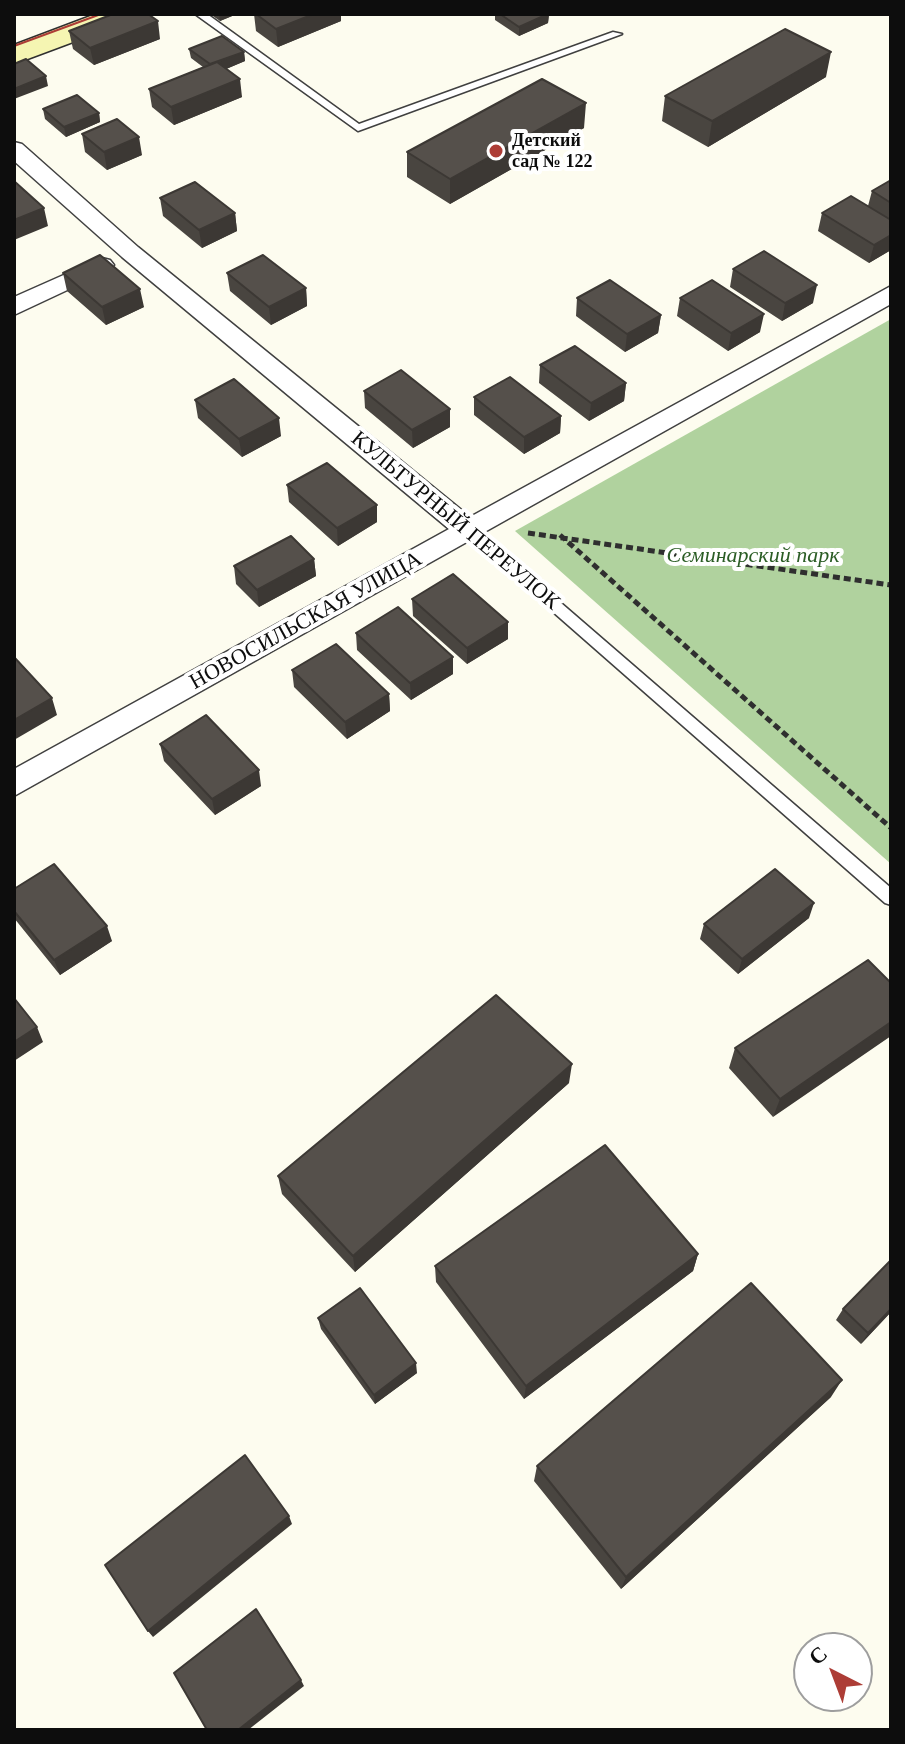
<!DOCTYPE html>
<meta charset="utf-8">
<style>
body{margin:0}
#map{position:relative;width:905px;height:1744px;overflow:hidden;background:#fdfcef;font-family:"Times New Roman",serif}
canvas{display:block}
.frame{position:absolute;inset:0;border:16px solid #0d0d0d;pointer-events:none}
.north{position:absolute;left:793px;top:1632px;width:80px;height:80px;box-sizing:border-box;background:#fff;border:2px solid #9e9e9e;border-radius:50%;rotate:318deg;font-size:22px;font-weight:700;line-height:32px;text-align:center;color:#0d0d0d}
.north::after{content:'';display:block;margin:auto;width:28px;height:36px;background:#ad3d36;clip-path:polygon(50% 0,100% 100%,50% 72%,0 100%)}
</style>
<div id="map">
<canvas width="905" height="1744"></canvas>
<div class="frame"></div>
<div class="north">С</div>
</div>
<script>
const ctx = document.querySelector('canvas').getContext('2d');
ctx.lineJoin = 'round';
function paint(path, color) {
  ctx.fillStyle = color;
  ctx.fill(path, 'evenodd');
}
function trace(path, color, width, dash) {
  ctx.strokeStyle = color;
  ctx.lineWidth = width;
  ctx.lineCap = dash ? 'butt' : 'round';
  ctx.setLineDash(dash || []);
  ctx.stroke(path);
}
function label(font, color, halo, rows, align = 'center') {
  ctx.font = font + ' "Times New Roman",serif';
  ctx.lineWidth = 8;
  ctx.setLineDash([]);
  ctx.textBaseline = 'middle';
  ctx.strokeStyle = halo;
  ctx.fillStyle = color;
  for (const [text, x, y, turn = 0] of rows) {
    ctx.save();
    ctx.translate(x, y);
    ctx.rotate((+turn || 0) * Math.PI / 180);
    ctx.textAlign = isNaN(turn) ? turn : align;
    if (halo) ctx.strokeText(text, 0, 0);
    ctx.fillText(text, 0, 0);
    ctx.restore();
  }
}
paint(new Path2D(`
 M891,319v545l-376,-333z`), '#b0d29e');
const service = new Path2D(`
 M195,14h12l152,110 254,-92 9,2 -264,97z
 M468,525l5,2 418,361v17l-6,-2 -422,-370 -2,-3z`);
const minor = new Path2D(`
 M14,142l8,2 116,103 332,270 421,-231v18l-877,492v-27l435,-240 -327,-272 -108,-96z
 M102,258l8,2 4,5 -4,5 -96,45v-18z`);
const secondary = new Path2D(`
 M96,14h40l-4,6 -118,44v-19z`);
trace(service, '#404040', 3);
trace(minor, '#404040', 3);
trace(secondary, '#2f2f2f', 3);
trace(new Path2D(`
 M528,533l363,52
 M560,535l331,293`), '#2f2f2f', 5, [7, 4]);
paint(service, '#fff');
paint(minor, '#fff');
paint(secondary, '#f5f5b2');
trace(new Path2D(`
 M14,46l87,-32`), '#ad3d36', 2);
paint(new Path2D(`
 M210,14h27l-17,7z
 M254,14h87v7l-63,26 -22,-16z
 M495,14h54l-1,9 -29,13 -24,-16z
 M69,31l91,8 -66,26 -21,-16z
 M189,49l55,3 1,9 -19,8 16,28 -68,28 -22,-18 -3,-18 54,-22 -12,-9z
 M826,77l-118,70 -46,-26 3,-25z
 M43,109l56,4 1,9 -34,15 -21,-18z
 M584,128l-134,76 -43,-27v-25z
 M82,134l60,21 -35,15 -22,-18z
 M891,180v70l-22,13 -51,-32 4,-18 46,-7 4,-15z
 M160,198l75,15 2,18 -35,17 -39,-32z
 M733,269l80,34 -31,18 -52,-34z
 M63,273l81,34 -38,18 -39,-34z
 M227,273l79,15 1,18 -36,19 -41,-34z
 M577,298l84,17 -3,18 -33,19 -49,-36z
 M680,298l80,34 -32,19 -51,-35z
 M540,365l86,18 -2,18 -35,20 -50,-38z
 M364,391l86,36 -37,21 -48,-40z
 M474,397l87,19 -1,17 -36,21 -50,-39z
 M195,400l86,36 -39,21 -44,-39z
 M287,485l90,20v17l-39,24 -49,-44z
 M314,559l2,17 -57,31 -23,-23 -2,-18z
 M412,599l96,40 -41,25 -54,-48z
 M356,633l97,41 -42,26 -54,-50z
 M292,670l97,24 1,17 -43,28 -53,-52z
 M160,744l101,42 -46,29 -51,-54z
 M14,889l98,52 -52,34 -46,-57z
 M809,918l-71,56 -38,-35 4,-15z
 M868,960l-95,157 -44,-49 6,-20z
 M569,1083l-214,189 -73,-78 -4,-18z
 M698,1254l-5,17 -169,128 -88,-117 -1,-16z
 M891,1260v52l-30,32 -25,-24 7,-11z
 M318,1318l99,55 -42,31 -54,-75z
 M831,1397l-210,192 -87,-108 3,-15z`), '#494540');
paint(new Path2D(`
 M219,14h18l-17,7z
 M314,14h27v7l-63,26 -2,-18z
 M549,14l-1,9 -29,13v-9z
 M158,21l2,18 -66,26 -4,-17z
 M244,52l1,9 -33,14 -1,-10z
 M831,52l-5,25 -118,70 4,-26z
 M46,76l2,10 -34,13v-10z
 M240,79l2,18 -68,28 -3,-18z
 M586,103l-2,25 -134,76v-25z
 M99,113l1,9 -34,15 -2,-10z
 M139,137l3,18 -35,15 -3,-18z
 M44,208l4,18 -34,14v-20z
 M235,213l2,18 -35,17 -3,-18z
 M891,235v15l-22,13 5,-18z
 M817,285l-4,18 -31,18 3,-18z
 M306,288l1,18 -36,19 -2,-18z
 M140,289l4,18 -38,18 -4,-18z
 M764,314l-4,18 -32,19 3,-18z
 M661,315l-3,18 -33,19 2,-18z
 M626,383l-2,18 -35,20 2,-18z
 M450,409v18l-37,21 -1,-18z
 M561,416l-1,17 -36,21v-17z
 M279,418l2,18 -39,21 -3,-18z
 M377,505v17l-39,24 -1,-18z
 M314,559l2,17 -57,31 -2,-17z
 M508,622v17l-41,25v-16z
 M453,657v17l-42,26 -1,-17z
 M389,694l1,17 -43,28 -2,-17z
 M52,698l5,17 -43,25v-20z
 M259,770l2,16 -46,29 -3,-16z
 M814,903l-5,15 -71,56 4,-15z
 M107,926l5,15 -52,34 -6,-15z
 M891,1022v14l-118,81 7,-18z
 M37,1027l6,15 -29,19v-19z
 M572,1064l-3,19 -214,189 -2,-16z
 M698,1254l-5,17 -169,128 2,-13z
 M891,1309v3l-30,32 7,-11z
 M416,1363l1,10 -42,31 -1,-9z
 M842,1380l-11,17 -210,192 5,-12z
 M289,1516l3,8 -139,113 -5,-6z
 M301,1680l3,6 -56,44h-10z`), '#3c3834');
const building = new Path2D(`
 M113,14h35l10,7 -68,27 -21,-17z
 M256,14h58l-38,15z
 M500,14h48l-29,13z
 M785,29l46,23 -119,69 -47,-25z
 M222,36l22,16 -34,12 -21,-15z
 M26,59l20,17 -32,13v-25z
 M217,62l23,17 -69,28 -22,-18z
 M542,79l44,24 -136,76 -43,-27z
 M77,95l22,18 -35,14 -21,-18z
 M117,119l22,18 -35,15 -22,-18z
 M891,180v23l-19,-12z
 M14,181l30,27 -30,12z
 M195,182l40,31 -36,17 -39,-32z
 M851,196l40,24v15l-17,10 -52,-32z
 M764,251l53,34 -32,18 -52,-34z
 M100,255l40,34 -38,18 -39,-34z
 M263,255l43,33 -37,19 -42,-34z
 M610,280l51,35 -34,19 -50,-36z
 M712,280l52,34 -33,19 -51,-35z
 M575,346l51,37 -35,20 -51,-38z
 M401,370l49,39 -38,21 -48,-39z
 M510,377l51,39 -37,21 -50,-40z
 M234,379l45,39 -40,21 -44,-39z
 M327,463l50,42 -40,23 -50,-43z
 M291,536l23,23 -57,31 -23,-24z
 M453,574l55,48 -41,26 -55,-49z
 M398,607l55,50 -43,26 -54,-50z
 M336,644l53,50 -44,28 -53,-52z
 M14,657l38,41 -38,22z
 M206,715l53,55 -47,29 -52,-55z
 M54,864l53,62 -53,34 -40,-49v-22z
 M775,869l39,34 -72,56 -38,-35z
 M868,960l23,23v39l-111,77 -45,-51z
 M496,995l76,69 -219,192 -75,-80z
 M14,998l23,29 -23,15z
 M605,1145l93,109 -172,132 -91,-120z
 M891,1260v49l-23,24 -25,-24z
 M751,1283l91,97 -216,197 -89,-111z
 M360,1288l56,75 -42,32 -56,-77z
 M245,1455l44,61 -141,115 -43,-66z
 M256,1609l45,71 -63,50h-31l-33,-57z`);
paint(building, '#55504b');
trace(building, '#3c3834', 2);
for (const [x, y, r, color] of [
 [496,151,8,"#ad3d36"]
]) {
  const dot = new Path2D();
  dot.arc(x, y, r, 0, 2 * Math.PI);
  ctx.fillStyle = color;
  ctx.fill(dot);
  trace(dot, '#fff', 3);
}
label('bold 18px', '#0d0d0d', '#fff', [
 ["Детский",512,141],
 ["сад № 122",512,162]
], 'left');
label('22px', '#0d0d0d', '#fff', [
 ["КУЛЬТУРНЫЙ ПЕРЕУЛОК",455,521,40],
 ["НОВОСИЛЬСКАЯ УЛИЦА",306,621,-29]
]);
label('italic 22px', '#2b5d25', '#fff', [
 ["Семинарский парк",753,556]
]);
</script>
